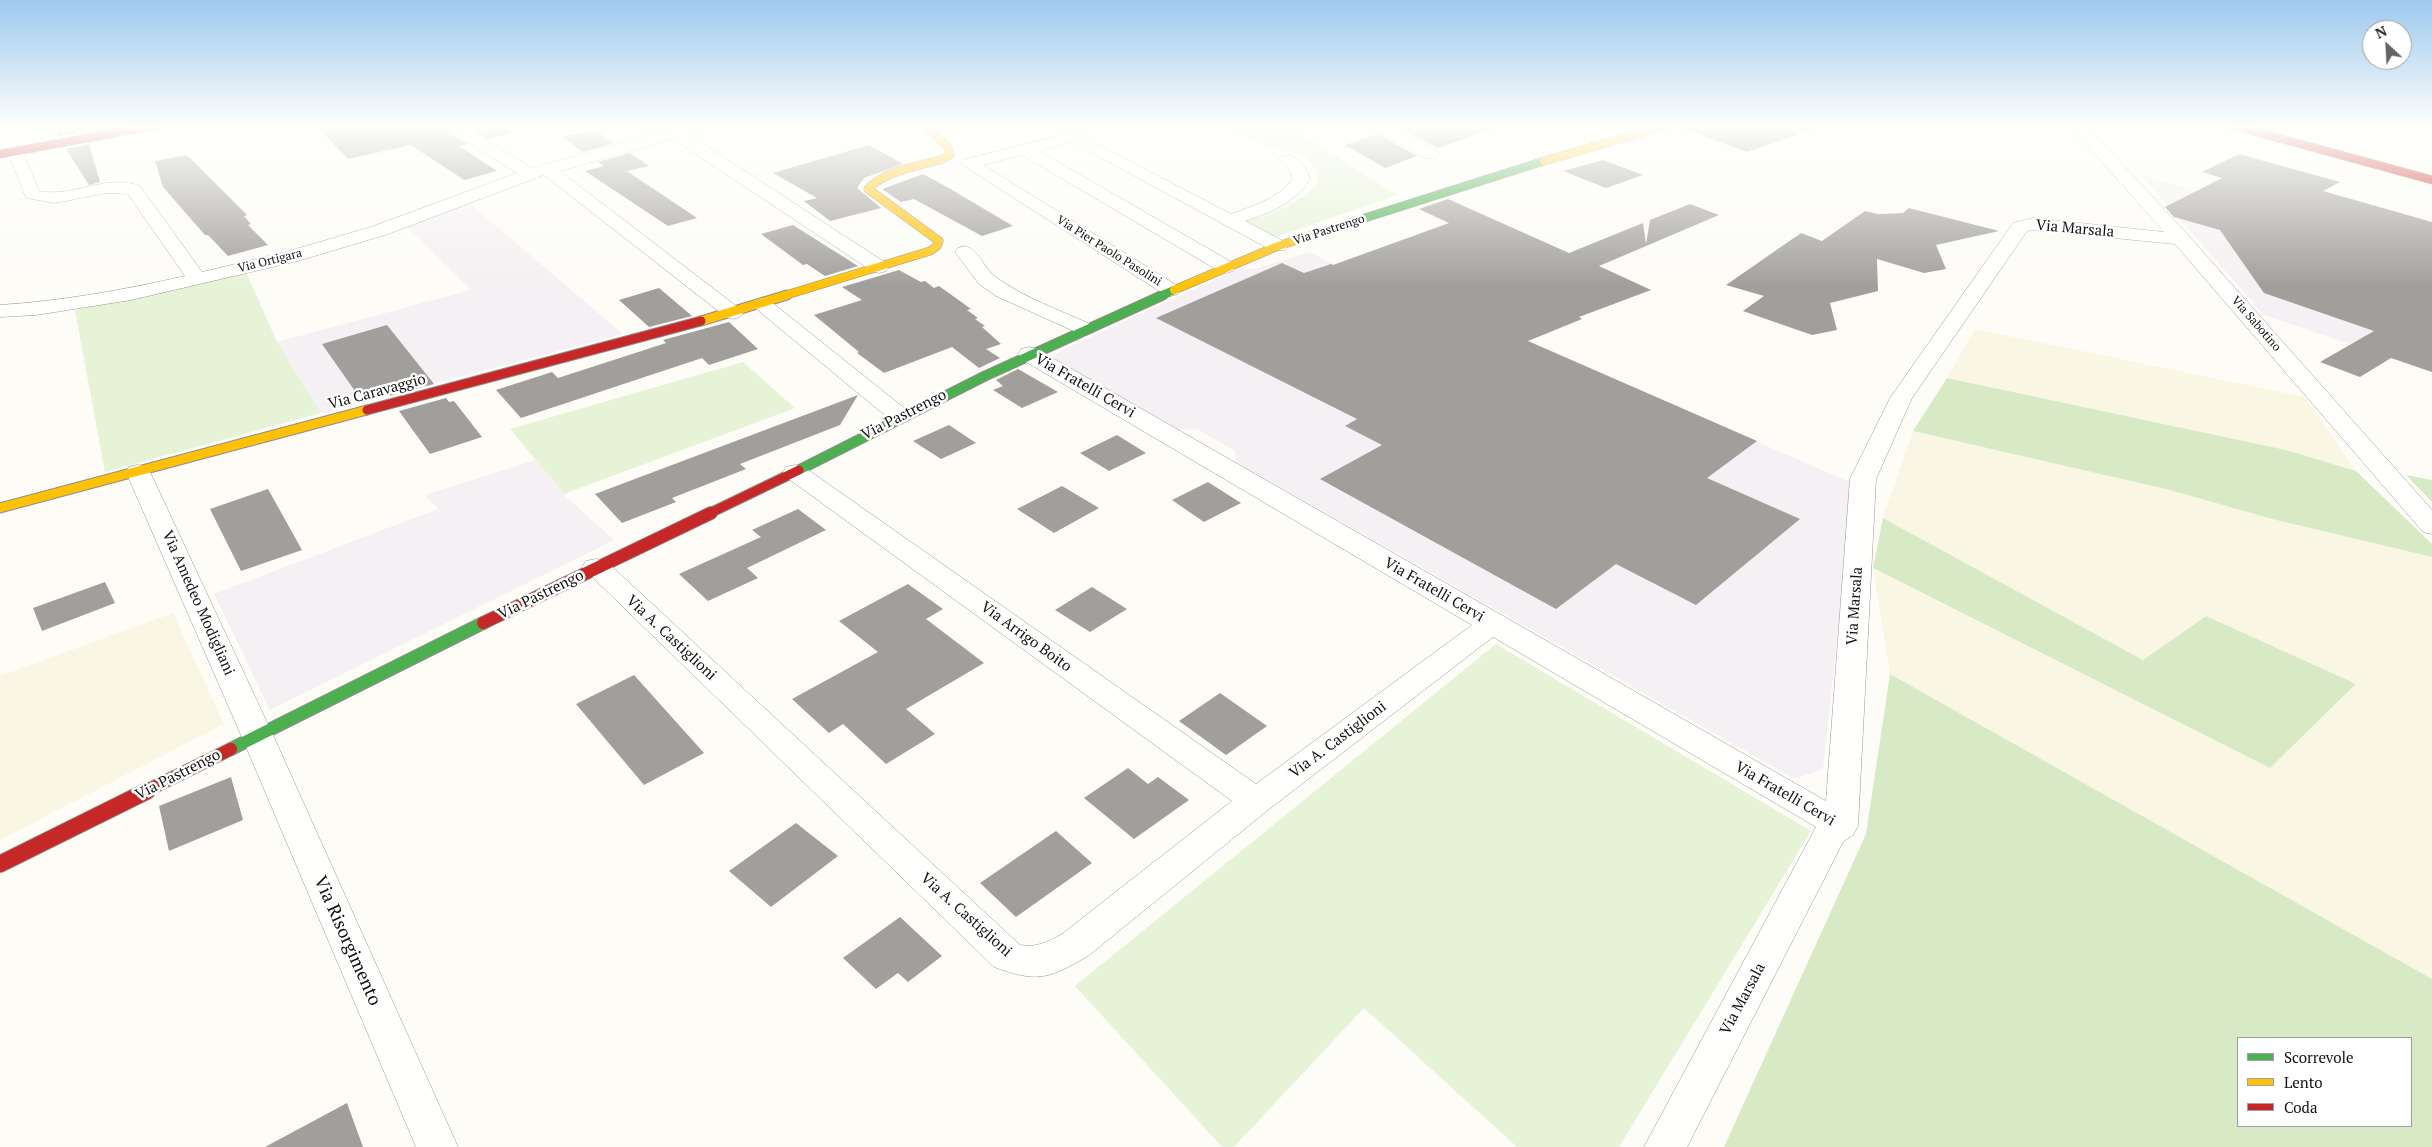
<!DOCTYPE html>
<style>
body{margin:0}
#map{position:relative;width:2432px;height:1147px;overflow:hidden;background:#fdfcf7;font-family:"PT Serif",serif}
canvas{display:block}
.legend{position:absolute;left:2237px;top:1037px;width:175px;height:90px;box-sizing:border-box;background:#fff;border:1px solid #a0a0a0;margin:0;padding:6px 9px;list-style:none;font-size:15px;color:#111}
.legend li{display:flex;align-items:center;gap:10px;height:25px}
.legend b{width:25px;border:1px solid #a0a0a0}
.north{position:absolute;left:2362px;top:20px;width:50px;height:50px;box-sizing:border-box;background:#fff;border:1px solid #a0a0a0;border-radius:50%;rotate:335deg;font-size:14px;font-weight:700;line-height:20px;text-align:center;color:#111}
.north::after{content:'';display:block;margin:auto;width:18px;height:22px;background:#646362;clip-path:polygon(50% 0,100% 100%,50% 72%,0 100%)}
</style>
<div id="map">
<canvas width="2432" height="1147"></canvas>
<ul class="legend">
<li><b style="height:6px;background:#4caf50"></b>Scorrevole</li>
<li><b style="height:6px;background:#ffc107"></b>Lento</li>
<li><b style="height:6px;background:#c62828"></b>Coda</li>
</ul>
<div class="north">N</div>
</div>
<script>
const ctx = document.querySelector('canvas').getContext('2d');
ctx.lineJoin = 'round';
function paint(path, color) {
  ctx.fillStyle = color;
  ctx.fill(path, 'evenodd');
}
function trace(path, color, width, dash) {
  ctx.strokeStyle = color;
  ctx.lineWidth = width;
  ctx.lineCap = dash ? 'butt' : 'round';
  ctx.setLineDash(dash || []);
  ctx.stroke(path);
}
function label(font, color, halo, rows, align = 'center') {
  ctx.font = font + ' "PT Serif",serif';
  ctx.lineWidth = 5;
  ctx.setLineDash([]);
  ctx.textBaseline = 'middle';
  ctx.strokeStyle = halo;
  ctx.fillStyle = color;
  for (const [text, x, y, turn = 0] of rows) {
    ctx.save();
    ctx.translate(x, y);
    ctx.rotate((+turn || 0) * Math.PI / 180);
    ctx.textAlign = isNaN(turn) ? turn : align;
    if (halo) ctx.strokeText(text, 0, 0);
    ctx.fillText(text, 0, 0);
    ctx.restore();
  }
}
paint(new Path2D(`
 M2140,174l292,90v108l-168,-57z
 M469,203l154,131 -302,79 -44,-71 194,-52 -65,-64z
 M1310,252l203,109 30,-13 311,136 -31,285 -28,10 -559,-317 -1,-11 -38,-22 -25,1 -118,-68 2,-9 184,-85 15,1z
 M536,460l28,35 50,45 -344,170 -56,-116 224,-85 -13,-14z`), '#f5f0f3');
paint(new Path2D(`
 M1975,329l330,68 51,74 -70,-21 -339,-72z
 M1913,431l257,59 102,29 160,38v422l-542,-305 -17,-106 397,200 86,-83 -150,-69 -63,44 -260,-142z
 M173,613l51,111 -224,116v-164z`), '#f9f7e4');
paint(new Path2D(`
 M1223,125h61l15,7 98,63 -124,43 -29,-16c28,-10 57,-16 74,-41 -6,-33 -25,-25 -48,-34 -16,-6 -31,-15 -47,-22z
 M246,272l31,70 44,71 -216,59 -30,-162z
 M743,362l52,46 -231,86 -54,-65z
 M1496,644l315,187 -192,316h-102l-153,-139 -130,139h-12l-147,-161z`), '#e7f3d7');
paint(new Path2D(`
 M1947,378l339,72 70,21 76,73v13l-160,-38 -102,-29 -257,-59z
 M2406,475l26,5v22z
 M1883,518l260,142 63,-44 150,68 -86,84 -397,-200z
 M1890,674l542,305v168h-708l142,-313zM2411,1038v88h-173v-88z`), '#d8eac5');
paint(new Path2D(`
 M52,125h32l2,7 -27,4z
 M315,125h135l-2,5 2,3 18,11 -9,2 38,25 -33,9 -53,-35 -63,14z
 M466,125h44l1,8 -23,6z
 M1403,125h91l1,3 -57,20 -40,-21z
 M1682,125h131l1,4 -67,23 -66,-24z
 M594,129l20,14 -31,9 -21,-15z
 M1378,134l39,22 -32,12 -40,-23z
 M89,144l11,38 -11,3 -23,-36z
 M869,145l34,19 -39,14 -7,10 24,20 -51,13 -26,-20 13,-3 -44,-25z
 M630,153l19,13 -22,5 70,47 -29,8 -83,-55 19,-5 -6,-4z
 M2239,154l101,28 -17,9 109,31v150l-41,-14 -31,19 -40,-15 54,-31 -110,-38 -44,-63 -46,-13 -9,-10 57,-29 -20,-6z
 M187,155l60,60 -3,1 7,8 -3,1 20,20 -40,11 -20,-21h-3l-42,-48 -8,-26z
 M1603,160l40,15 -37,13 -43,-17z
 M923,174l24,13 66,39 -31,10 -68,-37 -13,3 -19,-13z
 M1448,199l121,54 74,-30 3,21 4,-24 40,-16 29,11 -120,51 52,24 -72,27 3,2 -54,22 229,100 -50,37 93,41 -104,86 -80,-41 -60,45 -236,-130 62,-34 -37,-19 12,-7 -201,-101 126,-55 22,10 27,-9 2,1 116,-42 -30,-14z
 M1909,208l90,23 -63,14 10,24 -22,4 -47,-14 1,32 -48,12 7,27 -25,5 -69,-24 21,-15 -38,-11 75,-52 21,8 43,-30 13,3 25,-1z
 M793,225l65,41 -33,10 -18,-12 -4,1 -42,-31z
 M899,270l22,12 4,-1 9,7 5,-2 32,23 -4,1 11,8 -3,1 10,7 -3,1 19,17 -15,5 14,9 -21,10 -27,-21 -68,26 -27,-20 2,-1 -45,-37 48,-15 -20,-13z
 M659,288l33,28 -43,11 -30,-27z
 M729,322l29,27 -49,16 -7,-7 -181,60 -25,-28 56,-18 6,6 108,-35 -3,-3z
 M387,325l47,59 -45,12 -7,-10 -25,8 -35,-50z
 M1018,369l40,23 -36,16 -29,-18 10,-4 -7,-6z
 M858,395l-18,30 -100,39 6,5 -74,29 4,4 -54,21 -27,-29z
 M446,398l3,4 5,-1 28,36 -52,17 -31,-43z
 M949,425l27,18 -35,16 -28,-18z
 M1117,435l29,18 -37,18 -29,-18z
 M1208,482l33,21 -37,19 -32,-22z
 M1062,486l37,22 -45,25 -37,-24z
 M268,489l34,61 -61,21 -31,-62z
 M798,509l28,21 -79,38 11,10 -50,23 -29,-27 82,-37 -9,-7z
 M105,582l10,21 -73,28 -9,-23z
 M908,584l35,25 -17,10 58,44 -78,46 29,25 -49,30 -43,-40 -14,9 -37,-34 86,-47 -39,-31z
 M1092,587l35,22 -37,23 -35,-22z
 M634,675l70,78 -60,32 -68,-81z
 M1220,693l47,33 -41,29 -47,-34z
 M1128,768l20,16 10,-7 31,23 -55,39 -50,-41z
 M231,777l12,43 -74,31 -10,-45z
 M796,823l42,33 -67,51 -42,-36z
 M1056,831l36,32 -76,54 -36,-34z
 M900,917l42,39 -34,26 -10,-9 -22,16 -33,-31z
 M347,1103l16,44h-98z`), '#a19f9c');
const street = new Path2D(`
 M685,125h26l-2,3 -21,6 198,129 3,4 -3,4 -7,2 -7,-2 -199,-132 -113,32 180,138 3,4 -3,4 -7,2 -7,-2 -182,-142 -156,59 -90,27 -167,39 -95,15 -36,2v-12c62,-4 124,-15 185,-29l-57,-82 -21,-1 -52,10 -29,-5 -19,-47 2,-4h12l18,44c35,7 67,-18 101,-5l62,86 84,-20 88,-26 143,-53 -65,-41 -2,-3 2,-3h12l68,42z
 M1370,125h20l47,25 2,4 -2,4h-12l-53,-30z
 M2069,125h17l102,110 244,275v24l-9,-2 -248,-288 -142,-14 -6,1 -115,167 -36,81 -18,347 -5,9 -10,7 -156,305h-43l172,-320 -323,-190 -225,173 -180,146c-40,23 -50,27 -94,11l-412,-400 4,-6 10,-2 10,2 414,384c17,3 27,-3 42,-11l170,-133 -446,-324 -3,-5 3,-5 9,-2 9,2 452,317 216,-159 -451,-266 -3,-5 3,-5 8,-2 8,2 789,452 24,-322 40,-81 123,-175 20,-5 131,14z
 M1074,132l157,82c22,-8 46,-15 61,-34l-2,-9 -11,-11 2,-4c16,-4 25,11 29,24 -17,24 -39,32 -65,41l40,21 3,4 -3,4h-14l-199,-108 -33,9 194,112 3,4 -3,4 -7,2 -7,-2 -197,-116 -39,10 195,121 3,4 -3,4 -7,2 -7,-2 -203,-130 2,-4z
 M965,246c15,4 19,24 32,32 28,20 62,32 93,46l4,4 -4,4 -7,2 -7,-2 -80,-36 -17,-12 -24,-32 3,-4z
 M762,298l7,2 139,111 4,5 -4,5 -8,2 -8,-2 -137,-113 -3,-4 3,-4z
 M138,465l9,2 3,5 123,263 185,412h-42l-175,-412 -115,-263 3,-5z`);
const fastFar2 = new Path2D(`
 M1349,223l195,-62
 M1160,296l14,-6`);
const fastFar1 = new Path2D(`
 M799,470l186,-94 178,-81`);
const fast = new Path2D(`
 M231,749l252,-126`);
const slowFar1 = new Path2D(`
 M1544,161l124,-36
 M1174,290l104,-44 71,-23
 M783,296l147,-45 7,-5 2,-5 -71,-52c18,-19 51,-23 75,-30l7,-5 -3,-8 -23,-21`);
const slow = new Path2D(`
 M701,321l86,-26
 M0,508l367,-98`);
const jamFar3 = new Path2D(`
 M2231,125l201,55
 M0,154l158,-29`);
const jamFar2 = new Path2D(`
 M367,410l334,-89
 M708,514l91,-44`);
const jamFar1 = new Path2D(`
 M483,623l228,-110
 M144,792l87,-43`);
const jam = new Path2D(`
 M0,864l147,-73`);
trace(street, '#979795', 1);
trace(fastFar2, '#8e8d8b', 9);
trace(fastFar1, '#8e8d8b', 11);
trace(fast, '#8e8d8b', 14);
trace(slowFar1, '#8e8d8b', 9);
trace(slow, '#8e8d8b', 11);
trace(jamFar3, '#8e8d8b', 9);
trace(jamFar2, '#8e8d8b', 11);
trace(jamFar1, '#8e8d8b', 14);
trace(jam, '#8e8d8b', 18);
paint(street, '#fffffe');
trace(fastFar2, '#4caf50', 8);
trace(fastFar1, '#4caf50', 9);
trace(fast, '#4caf50', 12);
trace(slowFar1, '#ffc107', 8);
trace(slow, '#ffc107', 9);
trace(jamFar3, '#c62828', 8);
trace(jamFar2, '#c62828', 9);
trace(jamFar1, '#c62828', 12);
trace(jam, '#c62828', 16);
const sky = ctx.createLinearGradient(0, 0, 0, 286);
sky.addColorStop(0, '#9dc9ee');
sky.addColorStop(0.44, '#fefefb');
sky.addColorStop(1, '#fefefb00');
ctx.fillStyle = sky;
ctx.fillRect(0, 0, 2432, 286);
label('12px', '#111', '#fff', [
 ["Via Pastrengo",1329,230,-18],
 ["Via Pier Paolo Pasolini",1109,251,32],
 ["Via Ortigara",270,261,-14],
 ["Via Sabotino",2256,324,49]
]);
label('15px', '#111', '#fff', [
 ["Via Marsala",2075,229,5],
 ["Via Fratelli Cervi",1085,386,30],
 ["Via Caravaggio",377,392,-15],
 ["Via Pastrengo",904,415,-27],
 ["Via Fratelli Cervi",1434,590,30],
 ["Via Pastrengo",541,595,-26],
 ["Via Amedeo Modigliani",198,603,66],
 ["Via Marsala",1855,606,-86],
 ["Via Arrigo Boito",1026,637,36],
 ["Via A. Castiglioni",671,638,43],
 ["Via A. Castiglioni",1338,740,-37],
 ["Via Pastrengo",178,775,-27],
 ["Via Fratelli Cervi",1785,794,30],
 ["Via A. Castiglioni",966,915,42],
 ["Via Marsala",1743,999,-62]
]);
label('18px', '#111', '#fff', [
 ["Via Risorgimento",347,941,66]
]);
</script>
